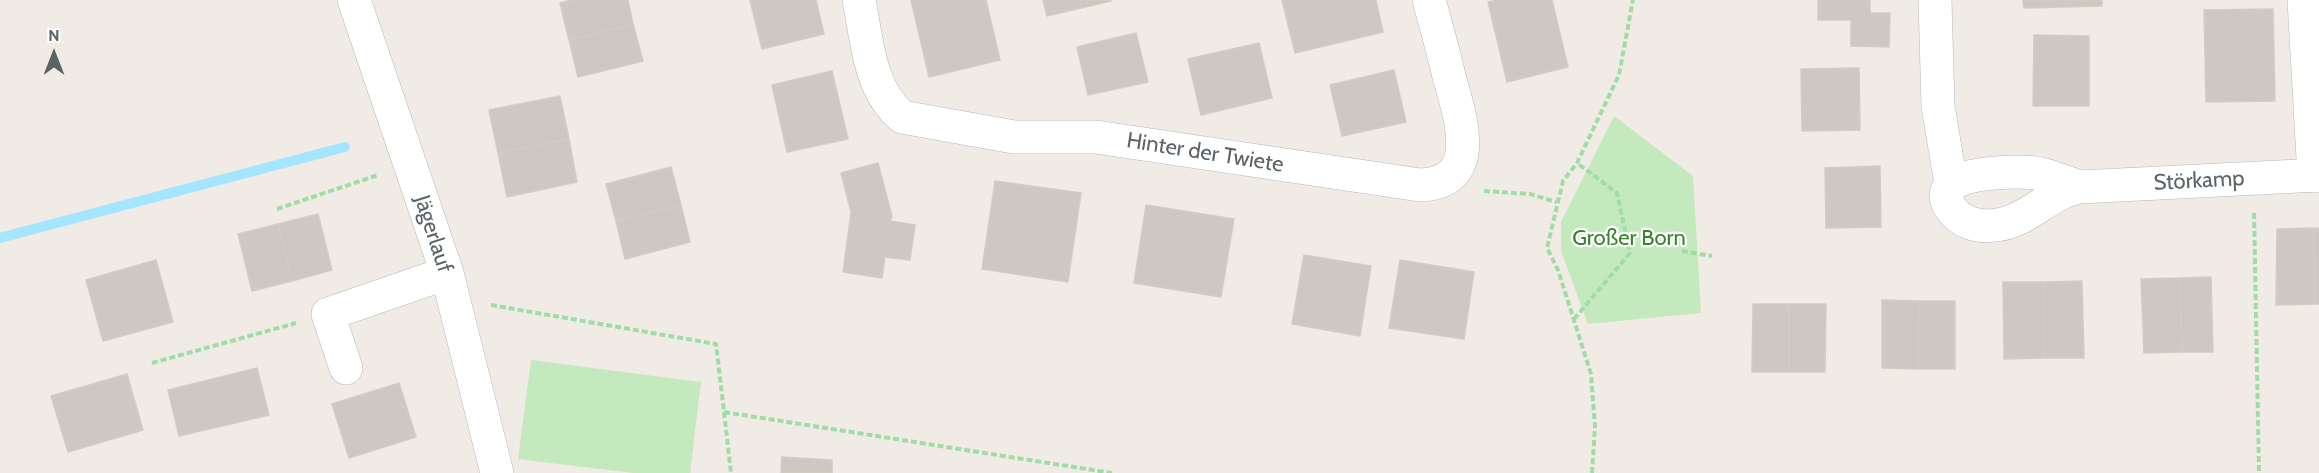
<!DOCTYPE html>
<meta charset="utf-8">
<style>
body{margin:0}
#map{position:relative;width:2319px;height:473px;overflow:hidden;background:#f0ebe4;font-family:Cabin,sans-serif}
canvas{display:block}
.north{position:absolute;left:24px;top:24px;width:60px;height:60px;-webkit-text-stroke:4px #fff;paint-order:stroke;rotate:0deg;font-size:16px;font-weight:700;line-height:24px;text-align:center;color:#5c6266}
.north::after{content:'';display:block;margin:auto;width:21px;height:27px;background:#5c6266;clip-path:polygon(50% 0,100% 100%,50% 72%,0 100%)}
</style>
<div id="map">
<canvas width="2319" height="473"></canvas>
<div class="north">N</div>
</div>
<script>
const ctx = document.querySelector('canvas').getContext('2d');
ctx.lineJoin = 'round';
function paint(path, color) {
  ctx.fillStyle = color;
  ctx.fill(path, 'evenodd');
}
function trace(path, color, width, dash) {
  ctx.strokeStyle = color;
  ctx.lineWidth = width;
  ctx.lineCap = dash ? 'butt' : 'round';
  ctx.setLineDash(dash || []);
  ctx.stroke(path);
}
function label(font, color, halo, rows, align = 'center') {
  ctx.font = font + ' Cabin,sans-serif';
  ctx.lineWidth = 4.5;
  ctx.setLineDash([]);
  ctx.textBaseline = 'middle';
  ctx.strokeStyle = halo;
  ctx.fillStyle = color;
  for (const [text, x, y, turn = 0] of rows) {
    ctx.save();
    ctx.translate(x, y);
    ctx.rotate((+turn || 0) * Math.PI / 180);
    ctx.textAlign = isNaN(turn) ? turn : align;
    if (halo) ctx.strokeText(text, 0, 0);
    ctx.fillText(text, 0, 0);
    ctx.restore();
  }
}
paint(new Path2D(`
 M1614,116l79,60 8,137 -113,11 -27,-73v-29z
 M531,360l170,22 -11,91h-57l-115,-14z`), '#c5e9be');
trace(new Path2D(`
 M0,238l345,-91`), '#a4e6ff', 10);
const building = new Path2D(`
 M571,0h57l5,24 -64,16 -9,-37z
 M750,0h66l8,34 -62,15z
 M911,0h75l14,60 -71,17z
 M1043,0h67l1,1 -64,15z
 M1282,0h94l7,32 -88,21z
 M1498,0h54l16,67 -61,15 -19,-80z
 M1818,0h52v13h20l-1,34 -38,-1v-26h-33z
 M2023,0h79v6l-78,2z
 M2273,9l2,92 -69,1 -2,-92z
 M633,24l10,37 -65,16 -9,-37z
 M1136,33l12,49 -60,13 -11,-48z
 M2034,35l55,1v70h-56z
 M1259,43l13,55 -71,17 -13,-56z
 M1859,68l1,62 -58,1 -1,-62z
 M1394,70l12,52 -64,14 -12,-51z
 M832,71l16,68 -61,13 -15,-67z
 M560,96l9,43 -71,14 -9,-43z
 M569,139l8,43 -70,15 -9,-44z
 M878,163l14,53 -2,5 25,4 -5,35 -25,-3 -3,21 -39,-6 8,-60 -10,-39z
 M1880,166l1,61 -55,1 -1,-60z
 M671,167l10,38 -65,16 -10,-37z
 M995,181l86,12 -13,89 -86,-13z
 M681,205l9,37 -65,17 -9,-38z
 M1146,205l88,14 -13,78 -87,-14z
 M318,214l14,56 -40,11 -14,-57z
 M278,224l14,57 -40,10 -14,-57z
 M2314,228h5v76h-4z
 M2314,228l1,76 -39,1 1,-76z
 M1304,255l67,11 -11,70 -68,-12z
 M156,260l17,62 -70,19 -17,-61z
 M1400,260l74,12 -10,67 -75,-11z
 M2211,277l2,75h-31l-2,-74z
 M2180,278l2,74 -38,1 -3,-74z
 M2082,281l2,77h-40v-76z
 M2003,282h41v76l-40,1z
 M1882,300l37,1 -1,68 -36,-1z
 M1919,301h36v68h-37z
 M1753,304h36v68h-37z
 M1789,304h37l-1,68h-36z
 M257,368l12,47 -90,21 -11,-46z
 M127,374l16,56 -75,22 -17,-56z
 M399,383l17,54 -67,21 -17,-54z
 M782,457l50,3v13h-51z`);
paint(building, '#cdc8c3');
trace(building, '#d5ccc1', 1.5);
const minor = new Path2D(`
 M354,0l93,273 50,200
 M859,0c8,40 10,89 43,117l112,20h82l324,48c64,-2 40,-69 29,-109 -6,-25 -13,-51 -20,-76
 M1935,0l3,106 13,78
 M2304,0l10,176
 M2080,187c-13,-4 -26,-10 -39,-13 -18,-4 -78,-2 -90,11 -14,14 5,33 19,38 8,3 19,3 27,2 32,-4 52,-33 83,-38l239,-12
 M346,368l-18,-54 119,-41`);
trace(minor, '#b4b8bc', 34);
trace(new Path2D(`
 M1484,191l46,3 26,8
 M277,209l101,-34
 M2254,213l5,260
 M1682,251l30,5
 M491,305l225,39 8,68 388,61
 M1574,319l56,-66 -13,-60 -40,-30
 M152,363l144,-40
 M724,412l7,61
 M1592,473l3,-46 -4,-53 -33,-104 -11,-22 16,-67 14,-18 42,-88 14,-75`), '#a0dca6', 4, [6, 3]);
trace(minor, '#fff', 33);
label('22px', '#5c6266', '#fff', [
 ["Hinter der Twiete",1205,153,9],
 ["Störkamp",2199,181,-3],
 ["Jägerlauf",433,234,72]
]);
label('22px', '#37842d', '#fff', [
 ["Großer Born",1629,239]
]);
</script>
